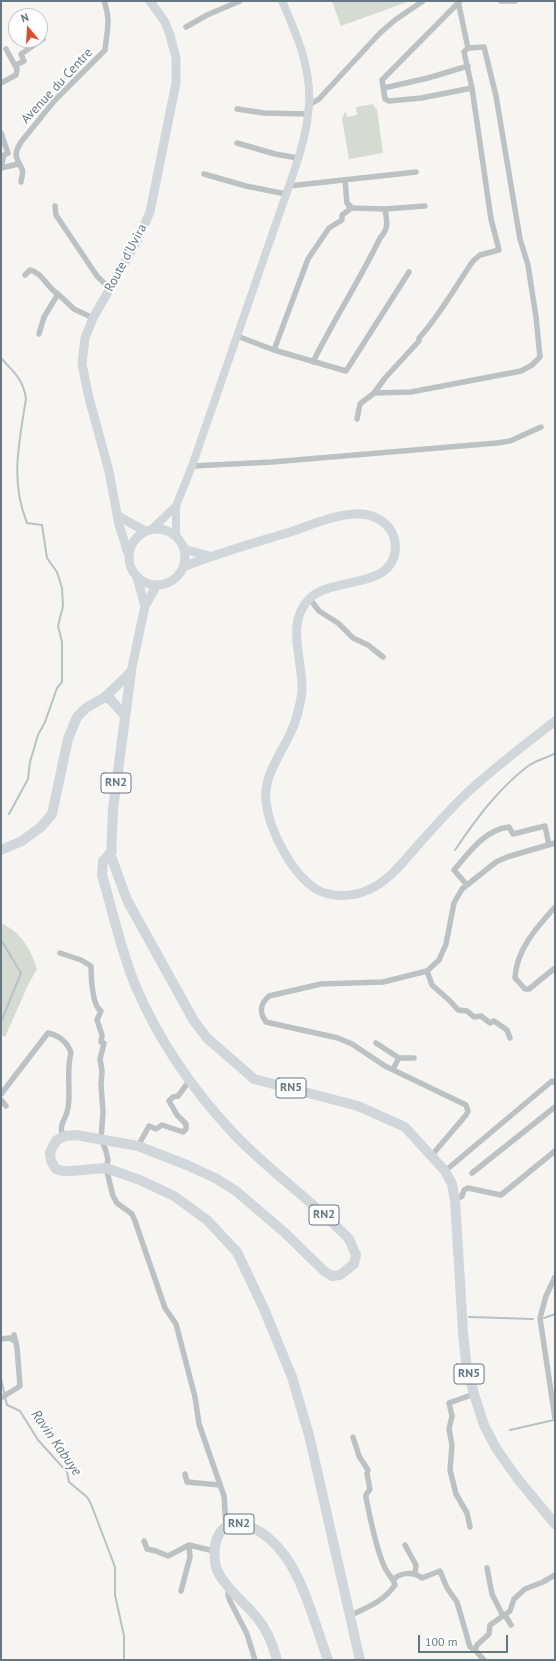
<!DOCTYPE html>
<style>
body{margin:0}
#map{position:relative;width:556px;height:1661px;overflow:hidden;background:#f6f5f2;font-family:"PT Sans",sans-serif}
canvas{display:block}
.frame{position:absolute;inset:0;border:2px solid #667782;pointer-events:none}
.north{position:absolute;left:8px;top:8px;width:40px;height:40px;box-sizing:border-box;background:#fff;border:1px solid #c2c9cd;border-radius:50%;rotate:342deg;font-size:11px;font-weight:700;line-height:16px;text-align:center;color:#667782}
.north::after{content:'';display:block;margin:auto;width:14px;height:18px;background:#da4d2e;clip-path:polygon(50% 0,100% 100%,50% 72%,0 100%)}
.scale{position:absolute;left:418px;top:1635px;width:90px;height:18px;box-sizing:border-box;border:2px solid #667782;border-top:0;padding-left:5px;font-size:12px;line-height:14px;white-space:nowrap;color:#667782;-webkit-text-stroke:3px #fff;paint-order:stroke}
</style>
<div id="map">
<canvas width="556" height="1661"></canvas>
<div class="frame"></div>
<div class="north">N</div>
<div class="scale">100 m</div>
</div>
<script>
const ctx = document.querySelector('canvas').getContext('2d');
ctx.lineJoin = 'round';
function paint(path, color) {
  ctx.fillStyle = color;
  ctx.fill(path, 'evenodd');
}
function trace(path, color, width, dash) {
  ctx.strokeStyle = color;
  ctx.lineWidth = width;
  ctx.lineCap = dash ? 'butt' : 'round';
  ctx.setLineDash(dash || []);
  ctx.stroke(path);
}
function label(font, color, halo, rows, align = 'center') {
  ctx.font = font + ' "PT Sans",sans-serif';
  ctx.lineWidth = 4;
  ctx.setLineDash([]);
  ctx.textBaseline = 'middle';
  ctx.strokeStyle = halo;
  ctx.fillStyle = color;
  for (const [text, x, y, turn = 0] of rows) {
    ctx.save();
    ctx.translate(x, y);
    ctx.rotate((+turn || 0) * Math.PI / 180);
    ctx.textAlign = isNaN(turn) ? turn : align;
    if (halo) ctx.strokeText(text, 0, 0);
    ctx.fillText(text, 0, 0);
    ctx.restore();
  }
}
paint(new Path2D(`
 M332,1h78l-69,25z
 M373,104l4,6 6,43 -34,6 -7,-40 3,-8 2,6 10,-2 -1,-8z
 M1,923c21,10 29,25 36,46l-9,16 -23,52 -4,-2z`), '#d5dad2');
trace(new Path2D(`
 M1,358c13,15 22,20 25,41 -7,44 -16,82 1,124l15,2 5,33 10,14 5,16 1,18 -5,20 4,16v40l-5,6 -12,34 -7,13 -8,27 -2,17 -19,35
 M455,850c21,-31 43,-61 73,-84 8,-6 20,-8 27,-13
 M1,940l20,33 -20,49
 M469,1317l64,2
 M544,1318l11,-4
 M1,1379l6,26 13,6 18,29 29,32 2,10 18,15 4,7 24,63v28l9,41v24
 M510,1430l44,-10`), '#b6c2c6', 2);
trace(new Path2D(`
 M460,1l-78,79 3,19 4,2 32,-3 51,-10
 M501,1h14
 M186,27l21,-12 33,-14
 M16,65l8,-4 -3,-7 22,-15
 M1,83l15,-8 1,-6 -11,-20
 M384,88l44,-10 40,-12
 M309,105l10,-6 61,-66 15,-13 28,-19
 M237,109l27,4 45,1
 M1,133l7,20 -4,2 -3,13
 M237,143l38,11 23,4
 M1,168l17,-4
 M204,174l42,12 40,8
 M345,180l2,23 5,5 33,1 40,-3
 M21,182c0,-3 3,-9 1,-13 -6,-12 -9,-14 -1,-27l34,-42 50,-50c2,-20 6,-29 -1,-49
 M289,186l127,-14
 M55,206l1,9 41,61 13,13
 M25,275l5,-5c13,3 16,17 28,24
 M39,334l5,-17 14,-23 16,15 19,9
 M237,336l37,14 72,21 63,-99
 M274,350l34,-91 21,-31 13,-8v-5l7,-5v-4
 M313,362c21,-43 47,-82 67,-124 9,-9 7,-17 5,-29
 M374,393l37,-1 110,-21 11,-6 8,-8 -4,-40 -8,-52 -8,-26 -24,-143 -12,-49 -16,1
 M357,419l3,-15 14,-11 11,-15 34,-37v-3c21,-23 36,-51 54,-77l7,-6 19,-5 -8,-31 -19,-131 -8,-36 4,-4 -10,-47
 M192,466l80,-4 225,-19 13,-2 31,-14
 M310,599l9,12 19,12 15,15 15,7 15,12
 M467,885l-13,-15c14,-16 31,-41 55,-43l4,7 32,-8 4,19
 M555,907c-18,20 -39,43 -40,71l10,11h4l26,-21
 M60,953l21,7 10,6c0,10 1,40 10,45l-4,9 5,15 -1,7 3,1 -4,16 2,12 -1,14 2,27 -2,27 5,12 2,9 -2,8 7,28 4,7 15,11 3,7 30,87 11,16 19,73 4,27 25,72 2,30
 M427,971l5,14 18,16 8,9 9,1 7,6 7,-1 9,7 4,-2 13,9 3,8
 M376,1043l23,15
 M393,1069l6,-11h15
 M1,1094l47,-61c10,2 20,9 23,20 -5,17 0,37 -3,55 -2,14 -10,13 -5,30
 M1,1100l5,6
 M138,1146l11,-20 7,3 6,-4 21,7 3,-3v-5l-9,-9 -8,-14 4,-4 5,-1 9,-12 4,-3
 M432,1155l34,-40 2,-4 -2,-6 -81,-39 -33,-22 -14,-6 -72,-16c-7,-10 -6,-18 3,-26l52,-12 62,-2 44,-11 12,-11 7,-16 8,-41 8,-14 34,-27 11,-5 48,-14
 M445,1171l107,-90 3,2
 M472,1173l83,-66
 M455,1200l7,-4 2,-6 4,-2 33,7 54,-44
 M555,1277l-9,19 -6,22 15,100
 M1,1339l9,-1 6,4
 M1,1398l19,-12 -3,-39 -3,-12
 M185,1474l2,8 33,3
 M470,1527l-3,-14 -11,-19 -6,-24 2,-25 -3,-16 3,-13 -3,-13 25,-9
 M144,1541l3,8 9,2 12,5 21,-11 25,6
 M405,1545l11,20 -1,8
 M487,1568l5,26 11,22
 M394,1579c7,-7 20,-7 28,-1l18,-7 7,17 10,14 13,45 5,3
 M229,1588l-1,7 2,6 17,33 8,26
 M181,1591l9,-34 -1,-12
 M351,1615c17,-8 33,-14 44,-30 -2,-8 -8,-11 -11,-19 -9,-21 -13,-45 -18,-68v-3l4,-6 -3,-15 1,-4 -9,-14 -6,-19
 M505,1615l6,10
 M484,1660l-9,-10 2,-5 12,-11 1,-9 20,-14 4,-12 11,-10 18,-7 12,-7`), '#bcc1c4', 5.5);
trace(new Path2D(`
 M153,528l23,-22
 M176,536v-30l16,-40 97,-280c8,-23 16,-46 19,-71 6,-40 -10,-78 -26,-114`), '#d1d6da', 8);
trace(new Path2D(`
 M118,516l27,15
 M129 557a28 28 0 1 1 56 0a28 28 0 1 1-56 0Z
 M184,549l25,7
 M128,553l-9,-28 -10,-54 -20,-73 -7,-34 3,-26 8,-20 44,-77 13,-29 26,-129v-25l-6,-23 -5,-13 -15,-21
 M183,567c35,-14 71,-24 107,-35 21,-7 43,-17 65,-18 13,-1 27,4 35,15 4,6 6,15 5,23 -5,37 -63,25 -85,46 -26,25 -6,64 -8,94 -2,14 -6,30 -12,42 -10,22 -27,42 -24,68 3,28 26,72 50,87 15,9 37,8 52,1 20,-8 36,-29 50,-45 16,-18 33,-37 50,-53 28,-26 58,-48 87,-71
 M137,578l8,28
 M131,672l14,-66 12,-21`), '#d1d6da', 9);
trace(new Path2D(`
 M131,672l-18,137 -2,47 16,44 67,121 13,17 47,41 104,27 47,21 40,44 7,13 3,16 8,132 3,30 8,32 10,31 12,23 21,30 38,46
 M105,697l6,3 14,16
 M1,850l21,-9 20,-15 10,-12 16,-75 9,-22 9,-9 19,-11 26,-25
 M112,851l-9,10 -1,14c11,37 19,77 34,112 23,54 58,104 97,146 36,38 80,68 116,106l7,16 -2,9 -14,11 -8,1 -8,-5 -40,-39 -48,-41 -19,-12 -30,-14 -49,-19 -62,-11 -11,1 -8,4 -4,6 -3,7 1,8 5,8 7,2h8l35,-3 34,12 34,16 33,24 30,32 27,57 28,68 17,58 51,225
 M277,1660c-4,-15 -9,-29 -19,-41 -11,-14 -37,-35 -42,-52 -6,-27 6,-54 37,-39 13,6 24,17 32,28 19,25 32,74 43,104`), '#d1d6da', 10);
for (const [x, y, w] of [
 [116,783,30],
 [291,1088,30],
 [324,1215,30],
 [469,1374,30],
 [239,1524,30]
]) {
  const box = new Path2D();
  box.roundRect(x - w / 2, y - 10, w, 20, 3);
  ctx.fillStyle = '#fff';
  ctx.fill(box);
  trace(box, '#667782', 1);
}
label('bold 12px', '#667782', null, [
 ["RN2",116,783],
 ["RN5",291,1088],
 ["RN2",324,1215],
 ["RN5",469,1374],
 ["RN2",239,1524]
]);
label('13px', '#667782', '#fff', [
 ["Avenue du Centre",57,86,-47],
 ["Route d'Uvira",126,258,-62]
]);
label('italic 14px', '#62787f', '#fff', [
 ["Ravin Kabuye",56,1443,55]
]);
</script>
